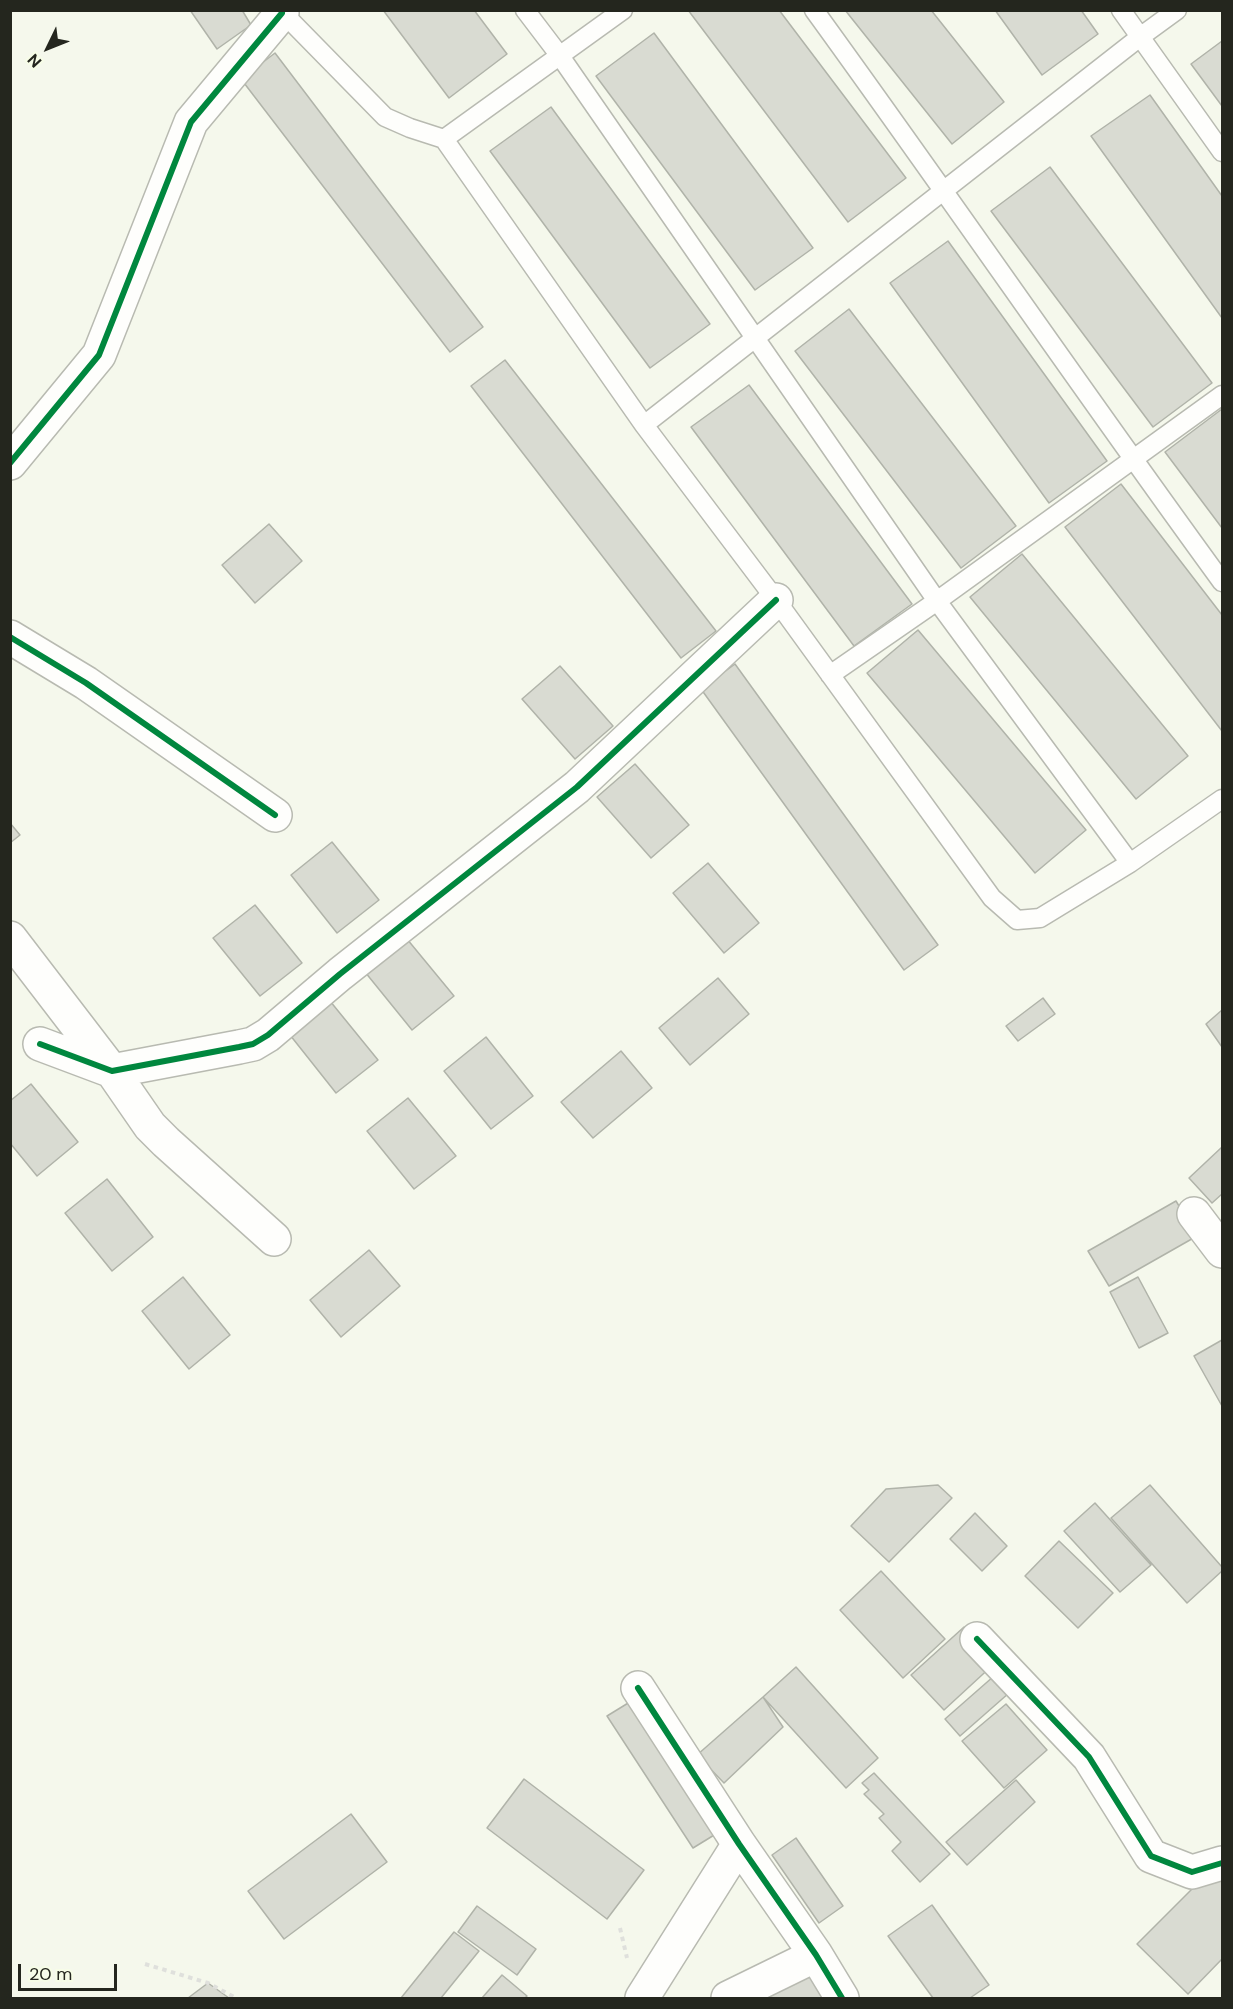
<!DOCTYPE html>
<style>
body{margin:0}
#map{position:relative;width:1233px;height:2009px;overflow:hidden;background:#f5f8ec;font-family:"DM Sans",sans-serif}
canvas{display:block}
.frame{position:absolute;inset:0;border:12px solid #24261e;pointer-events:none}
.north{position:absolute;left:18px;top:18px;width:60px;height:60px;-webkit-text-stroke:4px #f7fde7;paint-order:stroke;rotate:227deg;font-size:16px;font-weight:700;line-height:24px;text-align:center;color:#24261e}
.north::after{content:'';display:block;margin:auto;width:21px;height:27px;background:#24261e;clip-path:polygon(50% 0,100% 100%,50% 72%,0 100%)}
.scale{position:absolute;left:18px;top:1964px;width:99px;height:27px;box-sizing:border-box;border:3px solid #24261e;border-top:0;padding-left:8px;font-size:18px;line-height:21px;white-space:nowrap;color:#24261e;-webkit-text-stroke:4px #f7fde7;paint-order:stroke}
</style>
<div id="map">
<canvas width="1233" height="2009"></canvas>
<div class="frame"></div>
<div class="north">N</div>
<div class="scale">20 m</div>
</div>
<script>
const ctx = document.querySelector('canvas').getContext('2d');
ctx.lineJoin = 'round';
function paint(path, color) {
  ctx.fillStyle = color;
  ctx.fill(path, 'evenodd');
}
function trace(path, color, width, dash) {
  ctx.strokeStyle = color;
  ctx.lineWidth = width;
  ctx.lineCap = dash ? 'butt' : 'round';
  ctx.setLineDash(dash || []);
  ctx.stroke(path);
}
const building = new Path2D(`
 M190,10h52l9,15 -34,24z
 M383,10h91l33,44 -58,44z
 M688,10h91l127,168 -58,44z
 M845,10h86l73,92 -52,42z
 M995,10h86l17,24 -56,41z
 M654,33l159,215 -58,42 -159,-214z
 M1222,41v65l-31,-42z
 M275,53l208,274 -33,25 -209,-273z
 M1150,95l72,101v122l-131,-182z
 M551,107l159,217 -60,44 -160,-217z
 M1050,167l162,216 -59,44 -162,-216z
 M948,241l159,220 -58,42 -159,-220z
 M849,309l167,217 -55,42 -166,-217z
 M505,360l211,271 -35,27 -210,-272z
 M749,385l163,219 -58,42 -163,-219z
 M1222,409v119l-57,-76z
 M1121,484l101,131v116l-157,-204z
 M269,524l33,37 -47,42 -33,-38z
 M1022,554l166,202 -52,43 -166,-202z
 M918,630l168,200 -51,43 -168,-200z
 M735,664l203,281 -34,25 -203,-281z
 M560,666l53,60 -38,33 -53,-60z
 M635,764l54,61 -38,33 -54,-61z
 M10,823l10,12 -10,8z
 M332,842l47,58 -42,33 -46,-58z
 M708,863l51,60 -35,30 -51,-60z
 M255,905l47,58 -42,33 -47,-58z
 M407,939l47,57 -42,34 -47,-58z
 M718,978l31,36 -59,51 -31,-37z
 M1043,998l12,16 -37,27 -12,-15z
 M330,1001l48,59 -42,33 -46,-58z
 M1222,1010v37l-16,-23z
 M486,1037l47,59 -42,33 -47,-58z
 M621,1051l31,37 -59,50 -32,-36z
 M31,1084l47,58 -41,34 -27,-33v-42z
 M408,1098l48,58 -42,33 -47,-58z
 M1222,1147v47l-10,9 -23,-25z
 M107,1179l46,58 -41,34 -47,-58z
 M1176,1201l21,35 -88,50 -21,-35z
 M369,1250l31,36 -59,51 -31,-37z
 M183,1277l47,58 -41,34 -47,-58z
 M1138,1277l30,56 -29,15 -29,-56z
 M1222,1340v66l-28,-50z
 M938,1485l14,13 -63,64 -38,-36 35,-37z
 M1150,1485l72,82v4l-35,32 -76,-85z
 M1095,1503l56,62 -31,27 -56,-61z
 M975,1513l32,33 -25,25 -32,-32z
 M1059,1541l54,52 -35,35 -53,-52z
 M881,1571l64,68 -42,39 -63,-68z
 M964,1627l31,36 -51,47 -33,-35z
 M796,1667l82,91 -32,30 -83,-91z
 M994,1676l15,17 -49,43 -15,-17z
 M638,1697l86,132 -31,19 -86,-132z
 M763,1697l20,30 -59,56 -27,-28z
 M1006,1704l41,46 -43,38 -42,-47z
 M874,1773l76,81 -30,28 -28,-31 9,-9 -22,-24 5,-4 -20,-20 5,-4 -7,-7z
 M524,1779l120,91 -37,49 -120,-91z
 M1016,1780l19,22 -68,63 -21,-23z
 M351,1814l36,48 -103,77 -36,-48z
 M796,1838l47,68 -24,17 -47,-68z
 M1222,1859v100l-34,35 -51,-50z
 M932,1905l57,80 -19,13h-37l-45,-62z
 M477,1906l59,43 -19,26 -59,-43z
 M454,1932l25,19 -38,47h-40z
 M816,1954l24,44h-109z
 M502,1975l25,21 -2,2h-43z
 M208,1983l21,15h-41z`);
paint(building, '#d9dbd2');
trace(building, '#b0b3a9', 1.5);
const lane = new Path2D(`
 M280,10l105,107 25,11 34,11 200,286 132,175 216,298 25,22 23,-2 90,-55 92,-64
 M525,10l35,46 377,545 193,262
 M814,10c138,190 270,383 408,572
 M1121,10l101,142
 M444,139l179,-129
 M644,425l496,-388 37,-27
 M830,675l107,-74 285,-206`);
const street = new Path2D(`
 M10,463l89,-108 92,-233 91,-109
 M10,637l76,46 189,132
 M10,938l102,133 38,55 16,16 108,97
 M40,1044l72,27 127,-24 14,-3 15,-9 72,-61 237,-187 199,-187
 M1194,1214l28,37
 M977,1639l112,118 62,99 41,16 30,-9
 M638,1688l101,156 77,111 26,43
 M642,1998l97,-154
 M728,1998l88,-43`);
trace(lane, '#b8bab1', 21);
trace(street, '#b8bab1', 36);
trace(new Path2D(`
 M620,1928l7,30
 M145,1964l63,19 28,15`), '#dfe0dc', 4, [4.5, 4.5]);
trace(lane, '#fefefc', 18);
trace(street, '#fefefc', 33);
trace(new Path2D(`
 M10,463l89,-108 92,-233 91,-109
 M10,637l76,46 189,132
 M40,1044l72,27 127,-24 14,-3 15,-9 72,-61 237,-187 199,-187
 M977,1639l112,118 62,99 41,16 30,-9
 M638,1688l101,156 77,111 26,43`), '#00873e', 6);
</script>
